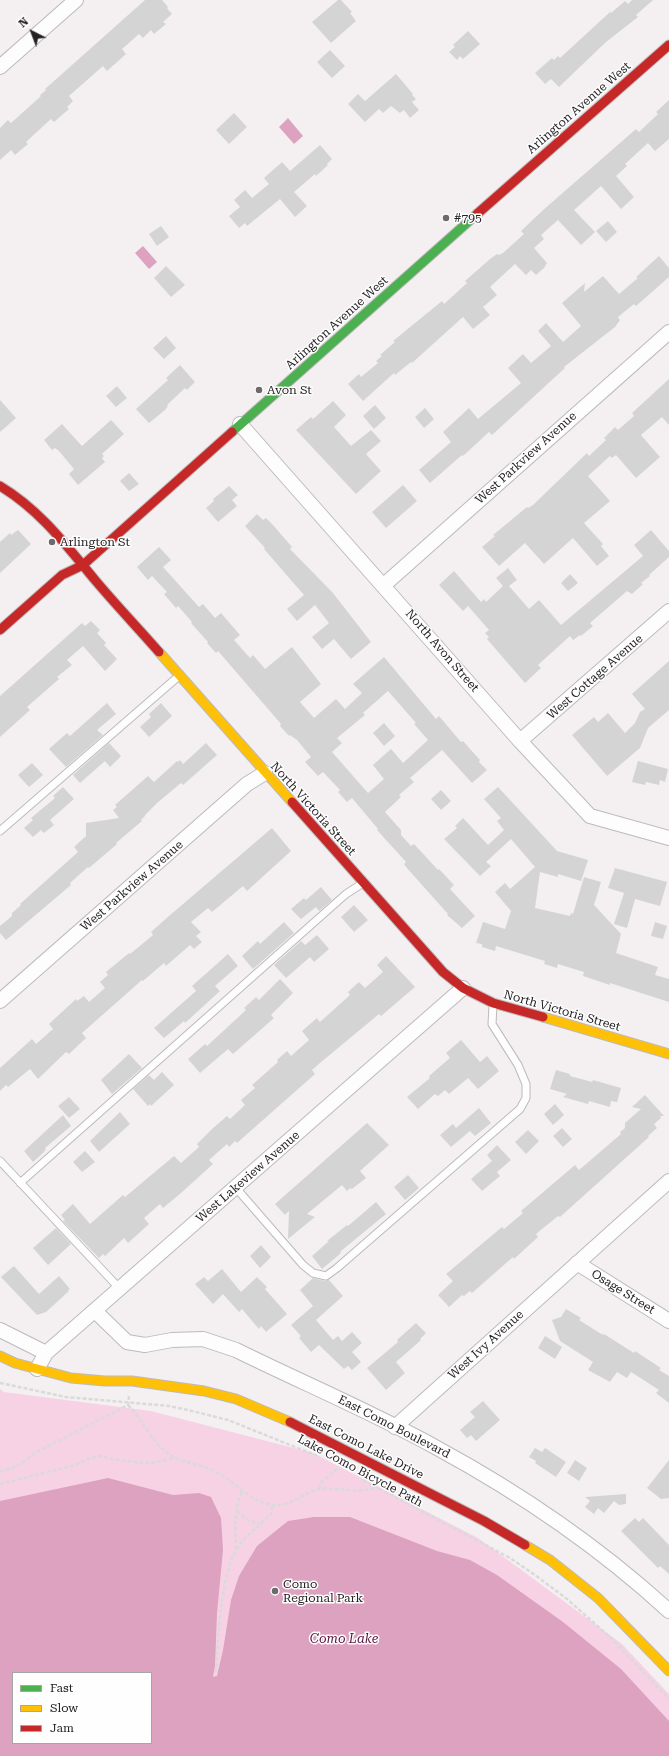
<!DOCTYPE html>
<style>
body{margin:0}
#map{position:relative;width:669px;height:1756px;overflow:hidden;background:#f4f0f2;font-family:"Roboto Serif",serif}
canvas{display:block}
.legend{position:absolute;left:12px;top:1672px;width:140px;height:72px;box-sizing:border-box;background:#fefefe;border:1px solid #a7a6a6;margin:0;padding:5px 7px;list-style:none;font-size:12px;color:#252223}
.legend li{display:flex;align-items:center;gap:8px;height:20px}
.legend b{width:20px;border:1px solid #a7a6a6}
.north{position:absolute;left:12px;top:12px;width:40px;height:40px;-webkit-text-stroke:3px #fefefe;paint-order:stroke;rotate:318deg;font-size:11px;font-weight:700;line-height:16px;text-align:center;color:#252223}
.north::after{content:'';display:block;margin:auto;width:14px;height:18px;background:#252223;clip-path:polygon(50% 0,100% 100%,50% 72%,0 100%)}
</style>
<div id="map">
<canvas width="669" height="1756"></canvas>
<ul class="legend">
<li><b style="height:5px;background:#4caf50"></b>Fast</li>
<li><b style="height:5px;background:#ffc107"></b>Slow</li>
<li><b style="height:5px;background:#c62828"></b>Jam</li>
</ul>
<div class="north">N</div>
</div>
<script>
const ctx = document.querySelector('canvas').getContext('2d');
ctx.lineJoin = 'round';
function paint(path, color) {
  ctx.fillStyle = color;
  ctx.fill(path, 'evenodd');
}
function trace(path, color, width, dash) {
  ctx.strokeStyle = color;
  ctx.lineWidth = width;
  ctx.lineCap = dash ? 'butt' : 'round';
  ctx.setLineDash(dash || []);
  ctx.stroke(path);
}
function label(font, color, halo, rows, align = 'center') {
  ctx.font = font + ' "Roboto Serif",serif';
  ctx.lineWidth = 3;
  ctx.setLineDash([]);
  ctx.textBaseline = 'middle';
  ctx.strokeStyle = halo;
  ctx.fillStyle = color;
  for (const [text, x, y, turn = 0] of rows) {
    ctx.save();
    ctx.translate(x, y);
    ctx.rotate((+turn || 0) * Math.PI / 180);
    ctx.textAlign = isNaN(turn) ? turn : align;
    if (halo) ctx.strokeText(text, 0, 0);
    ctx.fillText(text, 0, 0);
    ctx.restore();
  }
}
paint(new Path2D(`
 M0,1389l4,3 147,19 162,42 165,85 144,106 47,50v62h-669zM13,1673h138v70h-138z`), '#f7d2e5');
paint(new Path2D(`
 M288,118l15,18 -9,8 -15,-17z
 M143,246l14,16 -8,7 -14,-16z
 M108,1478l65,17 26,-2 12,4 10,21 2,32 -6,63 -2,53 -2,11 4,-1 6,-26 8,-50 8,-24 18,-30 31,-25 26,-4h36l87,34 33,9 27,15 66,47 58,47 48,52v35h-669v-255zM13,1673h138v70h-138z`), '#dca2c0');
paint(new Path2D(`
 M145,0h17l6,7 -1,1 5,6 -9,8 3,2 -12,10 -3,-4 -8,8 -4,-4 -17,15 4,5 -19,17 -4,-5 -34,30 4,5 -6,6 2,2 -15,13 -3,-3 -25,23 2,2 -13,11 -4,-5 -11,10v-32l8,-8 3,3 30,-27 -1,-1 6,-5 -1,-1z
 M338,0h3l11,12 -2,1 6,8 -25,22 -19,-21z
 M632,0h21l-17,15 2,2 -32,25 -47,45 -8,-8 -6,5 -10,-11 17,-15 2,2 4,-4 2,2 50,-46 1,1 14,-12 3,3z
 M468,31l12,13 -17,15 -3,-3 -3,4 -8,-8 6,-5 -2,-2z
 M330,50l15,16 -13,12 -15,-16z
 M396,74l17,20 -1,1 4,4 -4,3 7,8 -9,8 -6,-8 -4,3 -9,-7 -8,7 -4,-4 -14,13 -17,-18 10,-10 7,7z
 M669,100v39l-14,12 -7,-8 -23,21 2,2 -11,10 18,21 -13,12 -20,-23 -27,24 21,22 -14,13 -23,-25 -17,15 3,4 -10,9 13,15 -3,5 -8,7 -5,-5 -5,5 -11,-11 -25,23 7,8 -14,12 7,8 -17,14 -10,-12 -51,46 -1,-1 -16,13 -1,-2 -31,28 -15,-17 11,-10 2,3 17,-14 -2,-2 6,-5 -2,-1 15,-13 -2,-1 49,-40 2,3 23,-21 -2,-2 25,-22 7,-5 2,1 4,-2 21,-19 -3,-3 21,-20 94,-82 3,3 19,-18 -2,-2z
 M234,113l13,14 -18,17 -13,-14z
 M320,145l12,14 -5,5 1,1 -12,11 -1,-2 -21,18 13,14 -12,11 -15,-18 -33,27 -2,-3 -6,5 -10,-12 11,-9 -6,-7 11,-10 7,8 17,-14 -5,-6 18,-16 8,9z
 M608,221l9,11 -11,10 -10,-11z
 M161,226l8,11 -12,9 -8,-12z
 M659,256l10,12v9l-33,29 -2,-2 -16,13 2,3 -5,7 -51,40 1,1 -73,67 -3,-3 -26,24 -1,-1 -32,28 -11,-13 32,-28 -8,-10 26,-24 9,11 43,-36 -13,-15 15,-14 8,9 20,-17 -13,-15 8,-8 17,19 18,-16 -19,-23 23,-20 -1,9 19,-16 16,18 19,-16 -2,-1z
 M166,266l19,19 -14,12 -17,-19z
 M166,336l10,12 -12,11 -11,-11z
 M180,365l15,17 -8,8 -2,-2 -18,17 1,1 -3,4 -16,13 -13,-14 32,-29 -2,-2z
 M669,379v46l-7,-8 -21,18 19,22 -24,21 -20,-23 -4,3 -2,-2 -22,20 22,25 -26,22 19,21 -2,2 8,10 -12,10 -24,-28 -29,26 -19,-21 -26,23 -17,-19 13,-11 -2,-1 34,-28 1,1 5,-3 54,-52 2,3 17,-16 -2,-2 11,-11 3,3 16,-14 -2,-3z
 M117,386l10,12 -11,9 -10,-11z
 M0,400l16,18 -16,14z
 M333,401l13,14 -12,12 17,19 20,-16 10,11 -15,13 15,17 -25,23 -60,-64 15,-13 2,2z
 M375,405l11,13 -12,11 -11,-13z
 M425,408l9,11 -10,9 -9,-11z
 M111,420l13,14 -22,20 2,2 -2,2 3,4 -27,23 -9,-11 5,-5 -15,-18 -4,-3 -3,2 -8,-10 18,-16 20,22z
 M129,473l10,11 -10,7 -9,-10z
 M403,485l14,16 -31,27 -14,-16z
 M229,486l9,9 -6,5 5,6 -19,16 -12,-14 8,-7 -1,-2z
 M257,514l6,6 3,-2 7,7 19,22 -2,2 43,44 38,49 -20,17 -17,-20 -12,10 -10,-12 17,-14 -14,-18 -18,16 -10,-12 17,-14 -40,-46 1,-1 -20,-22z
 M18,530l13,14 -31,29v-31l10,-9 1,2z
 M651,530l18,21v6l-20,18 1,1 -9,7 2,1 -11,10 -5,-3 -37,32 3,3 -12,10 -1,-1 -7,5 -3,-4 -32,29 3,3 -16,15 -38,-44 2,-2 -4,-4 4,-3 -21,-24 -5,5 -24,-26 15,-14 27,31 3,-3 2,3 17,-16 -7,-8 12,-10 9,12 -8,6 20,23 10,-9 22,25 82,-69 -9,-11z
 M159,547l12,13 -8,7 36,40 4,-3 12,14 6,-5 19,22 -6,5 16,18 3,-3 12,14 27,-22 29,37 -21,18 14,16 22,-19 9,10 17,-16 -9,-9 31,-27 52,62 3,-3 22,26 2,-1 17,19 -1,2 8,8 -15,13 -30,-33 -32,28 4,4 -15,13 2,2 -16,15 16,18v5l10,11 3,-2 24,26 1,-1 15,16 -4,4 25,27 -13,12 -15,-13 1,-1 -42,-47 -2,-3 2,-2 -29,-32 1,-1 -26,-31 -5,4 -9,-10 2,-2 -17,-18 -5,4 -13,-14 6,-5 -14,-17 -7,-5 -1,1 -9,-10 1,-2 -63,-73 -2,2 -9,-10 1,-1 -17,-19 1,-1 -14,-16 -2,2 -12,-14 3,-2 -15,-16 -4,4 -11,-13zM388,691l28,32 -2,1 14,16 -25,23 -12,-14 -18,16 11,14 -16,14 -36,-41 10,-9 -5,-5 28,-23 -2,-2z
 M570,574l8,9 -10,8 -7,-8z
 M91,621l9,9 -3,3 9,10 -2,2 13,14 -12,12 -22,-25 -16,14 5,5 -15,12 2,2 -32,28 3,3 -30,27v-41l82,-73 3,3z
 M669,661v49l-21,18 -8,20 -33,28 -35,-41 22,-18 4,5 10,-9 17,20 10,-10 5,-11 5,-3 -13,-15z
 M107,703l9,11 -19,16 6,5 -37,32 -17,-18 18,-16 3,3z
 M161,703l11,13 -23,21 -9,-10 11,-10 -2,-3z
 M384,723l11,13 -11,10 -11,-13z
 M109,743l12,13 -11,11 -5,-6 -25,22 -7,-8z
 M206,743l11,12 -34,30 -2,-2 -24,20 -12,12v1l-4,4 1,1 -26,22 1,1 -28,24 -1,-1 -18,16 1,2 -65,55 -6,-7v-7l12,-10v-3l9,-8 -1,-1 58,-52 -4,-5 12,-11v-13l33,-5 -6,-8 4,-3 -2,-2 33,-29 6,6 23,-21 1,1 2,-2 3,4z
 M638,761l30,8 -3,13 -5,-2 -1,5 -13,-3 -1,3 -13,-3z
 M32,763l11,12 -14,12 -11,-12z
 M63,787l11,12 -24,21 4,5 -10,8 -3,-3 -8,7 -9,-9 9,-8 -2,-2 24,-20 -2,-2z
 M498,787l59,64 31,9 -7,21 -23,-7v3l-18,-5 -5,36 35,8 1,-3 2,1 11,-37 17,5 -7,23 27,29 -5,19 42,14 -3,8 14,4v23l-59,-19v2l-27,-9 1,-4 -26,-8 -1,4 -13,-4 1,-3 -49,-15 -1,5 -13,-4v-3l-6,-1 7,-21 22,7 6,-18 -16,-19 10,-9 5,6 25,-22 -24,-28 -25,23 5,4 -11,10 -36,-37 13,-11 -2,-2 8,-8 25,27 16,-15 -7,-9 4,-3 -17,-19z
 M441,790l10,11 -10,9 -10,-11z
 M272,828l19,23 -44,40 -4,-5 -31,26 -4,-4 -17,14 10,10 -5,4 6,6 -8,7 -4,-4 -24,21 -2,-3 -21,18 -1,-1 -60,53 4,5 -17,16 -3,-2 -28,27 -8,-10 -22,18 -2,-2 -6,6v-23l32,-29 4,5 17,-15 -4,-5 27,-25 1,2 7,-5 5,6 16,-14 -5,-6 8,-7 -2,-3 23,-19 1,1 11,-9 12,-10 -2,-3 18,-16z
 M615,868l52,14 -7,24 -25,-7 -8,29 -13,-4 10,-31 -16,-5z
 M321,887l11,13 -13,11 -3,-4 -15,12 -10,-10 13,-11 2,2z
 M354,905l14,15 -14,12 -13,-15z
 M284,922l10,11 -41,36 -11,-13 16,-15 2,3z
 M655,922l12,4 -4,13 -12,-3z
 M317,935l12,14 -15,13 -4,-5 -24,21 -12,-13 27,-24 4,4z
 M228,954l10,12 -23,20 5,5 -35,32 -1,-2 -20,17 -10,-10 42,-37 -4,-5z
 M386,956l29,31 -34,29 -2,-2 -59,49 -8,7 3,4 -78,69 -2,-2 -6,6 -2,-3 -18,16 4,4 -32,29 -18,15 -3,-4 -16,14 5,6 -21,19 -4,-5 -19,18 -2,-2 -4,4 -36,-37 2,-1 -4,-5 12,-11 17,20 33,-29 2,2 49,-41 7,7 18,-16 -2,-3 15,-15 15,-13 3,3 15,-14 -4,-5 14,-12 -3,-3 26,-23 -1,-2 10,-9 4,5 18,-16 -7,-9 15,-13 3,4 30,-27 -2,-3 11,-10 6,6 18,-16 -6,-7z
 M280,979l13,14 -22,22 3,3 -41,36 -5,-5 -28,24 -12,-14 17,-15 2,2 39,-36 -2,-2 12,-11 3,3z
 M461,1040l19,22 7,-6 12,15 -21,18 -10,-11 -19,16 -4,-4 -7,6 -3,-2 -17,15 -11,-12 23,-19 -1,-2 21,-18 -4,-5z
 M129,1054l13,14 -30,26 -11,-14z
 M556,1070l14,4v2l22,6 1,-2 28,8 -4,14 -6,-1 -1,6 -21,-6 -1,3 -25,-7 4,-3 -17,-5z
 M162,1072l12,13 -23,21 -1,-2 -2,2 -15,-17 16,-14 5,5z
 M645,1095l19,21h-4l1,2 -7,6 3,4 -9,8 1,1 -89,80 -2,-1 -22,18 2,3 -24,22 -1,-2 -41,36 -2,-2 -6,5 -2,-1 -13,12 -11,-12 15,-14 -7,-7 56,-47 2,2 19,-16 -2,-2 54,-46 4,5 42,-36 -1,-2 5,-4v-5l16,-14 -9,-2z
 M69,1097l11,12 -11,9 -11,-12z
 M555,1104l9,11 -11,10 -9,-11z
 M479,1108l12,15 -16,13 -5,-5 -19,16 -11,-12 13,-11 3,4z
 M120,1112l10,12 -31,28 -9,-11z
 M63,1115l8,11 -26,22 1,1 -2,3 -11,10 -9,-11z
 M367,1123l22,22 -29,26 6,7 -14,11 -2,-1 -3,3 -5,-6 -35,29 8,3 -27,22 1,-28 -4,4 -10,-11z
 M562,1128l10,11 -9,8 -10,-11z
 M528,1130l11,11 -13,13 -11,-12z
 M497,1145l14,15 -14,12 3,4 -18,15 -11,-12 21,-18 -5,-6z
 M85,1151l10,11 -13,10 -9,-10z
 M408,1175l11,13 -14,12 -11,-13z
 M376,1202l10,12 -45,37 -1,3 -18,15 -10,-13 17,-15h-2l20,-16 1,1z
 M56,1228l15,16 -23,21 -15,-17z
 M261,1245l10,12 -11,11 -10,-12z
 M14,1266l25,28 20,-18 11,13 -2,1 1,1 -23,21 -9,3 -36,-38z
 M222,1269l19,23 16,-15 10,10 -2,2 22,25 -21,18 -5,-6 -2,3 -17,-20 -3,3 -16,-18 -10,10 -18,-20 9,-7 4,4z
 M313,1278l12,3 4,-1 14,16 -27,24 17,20 5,-4 4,5 10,-9 10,11 -10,9 9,10 -9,8 -4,-4 -4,3 -25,-24 -8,7 -12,-14 2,-2 -10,-11 22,-19 -13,-16z
 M566,1309l15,9 -2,2 24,15 1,-1 30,19 1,-2 26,17 -2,2 10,6v27l-13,-10 3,-3 -28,-18 -4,6 -10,-6 -7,10 -22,-12 5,-8 -33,-21 -8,-21 9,-3z
 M416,1323l10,10 -6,6 1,1 -25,22 9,11 -19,17 -19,-22 31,-26 -1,-2z
 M545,1336l17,11 -7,12 -17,-11z
 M483,1401l17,19 -24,21 -5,-6 -4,3 -7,-8 15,-13 -5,-5z
 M535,1448l7,4 3,-4 21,14 -10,15 -21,-14 1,-2 -7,-4z
 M575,1460l12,8 -8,13 -12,-8z
 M669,1460v38l-8,1 -14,-11z
 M626,1494v10l-7,1 -5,-4 -10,12 -6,-5 -4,6 -9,-7 5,-6 -5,-4z
 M635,1518l4,4 4,-4 26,27v29l-9,-8 -2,2 -37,-37z`), '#d5d4d5');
const lane = new Path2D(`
 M0,831l180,-156
 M0,1161l120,128
 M20,1183l326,-289 17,-11
 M236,1188l67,77 10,8 13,3 11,-8 183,-159 6,-11v-14l-8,-19 -26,-41 1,-19`);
const street = new Path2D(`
 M0,67l76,-67
 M240,424l280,317 70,75 79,22
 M384,585l285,-253
 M520,741l149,-130
 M0,1001l247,-217 18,-11
 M577,1263l92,58
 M95,1311l32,31 18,3 27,-5 31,-1 33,11c67,33 136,62 201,98 83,45 162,99 232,163
 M0,1330l46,23
 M37,1369l9,-16 417,-365
 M395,1427l274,-246`);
const fast = new Path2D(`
 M232,432l245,-218`);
const slow = new Path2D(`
 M159,652l133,150
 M543,1017l126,37
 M0,1356l15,7 56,15 34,3h27l72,10 32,8 54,23
 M525,1545l25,15 48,38 71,73`);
const jam = new Path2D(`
 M477,214l192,-169
 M0,486c40,24 66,59 95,94 21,25 43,48 64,72
 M0,630l62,-55 21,-10 149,-133
 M292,802l151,170 20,16 30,15 50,14
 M290,1422l194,99 41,24`);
trace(lane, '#bdbabc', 9);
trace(street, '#bdbabc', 16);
trace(fast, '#bdbabc', 11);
trace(slow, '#bdbabc', 11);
trace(jam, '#bdbabc', 11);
trace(new Path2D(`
 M0,1383l66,14 103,9 19,4 40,10 92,37
 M128,1405c14,14 22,34 38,47 14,11 32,11 48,19 22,10 36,33 62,34 17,1 29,-14 45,-16 19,-2 39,6 57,-2
 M0,1472l17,-6 21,-15 90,-46 1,-9
 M363,1480l147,78 25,17 32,24 44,39 58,61
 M0,1484l72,-18 16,-7 12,-3 18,4 26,3h8l24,-5
 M319,1489l2,-6 18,-16
 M237,1511l11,9 11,4
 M236,1549c-1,-19 -2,-41 6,-58
 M216,1673l4,-60 5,-30 6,-23 11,-19 29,-27 2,-9`), '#dadada', 2.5, [4, 2]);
trace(lane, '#fdfdfd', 7);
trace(street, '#fdfdfd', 14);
trace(fast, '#4caf50', 9);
trace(slow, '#ffc107', 9);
trace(jam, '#c62828', 9);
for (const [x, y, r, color] of [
 [446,218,4,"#6d6a6b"],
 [259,390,4,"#6d6a6b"],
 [52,542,4,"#6d6a6b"],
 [275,1591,4,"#6d6a6b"]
]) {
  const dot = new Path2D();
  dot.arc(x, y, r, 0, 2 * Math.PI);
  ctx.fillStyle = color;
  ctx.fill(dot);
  trace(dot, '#fefefe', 1.5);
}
label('12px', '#252223', '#fefefe', [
 ["Arlington Avenue West",579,108,-41],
 ["Arlington Avenue West",337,323,-42],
 ["West Parkview Avenue",526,458,-42],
 ["North Avon Street",442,651,49],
 ["West Cottage Avenue",595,677,-41],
 ["North Victoria Street",313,809,48],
 ["West Parkview Avenue",132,886,-41],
 ["North Victoria Street",562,1011,16],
 ["West Lakeview Avenue",248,1177,-41],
 ["Osage Street",623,1292,32],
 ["West Ivy Avenue",486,1345,-42],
 ["East Como Boulevard",394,1427,27],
 ["East Como Lake Drive",366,1447,27],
 ["Lake Como Bicycle Path",360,1471,28]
]);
label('12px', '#252223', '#fefefe', [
 ["#795",454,218],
 ["Avon St",267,390],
 ["Arlington St",60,542],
 ["Como",283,1584],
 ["Regional Park",283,1598]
], 'left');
label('italic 13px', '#5a133f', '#fefefe', [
 ["Como Lake",344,1639]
]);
</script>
